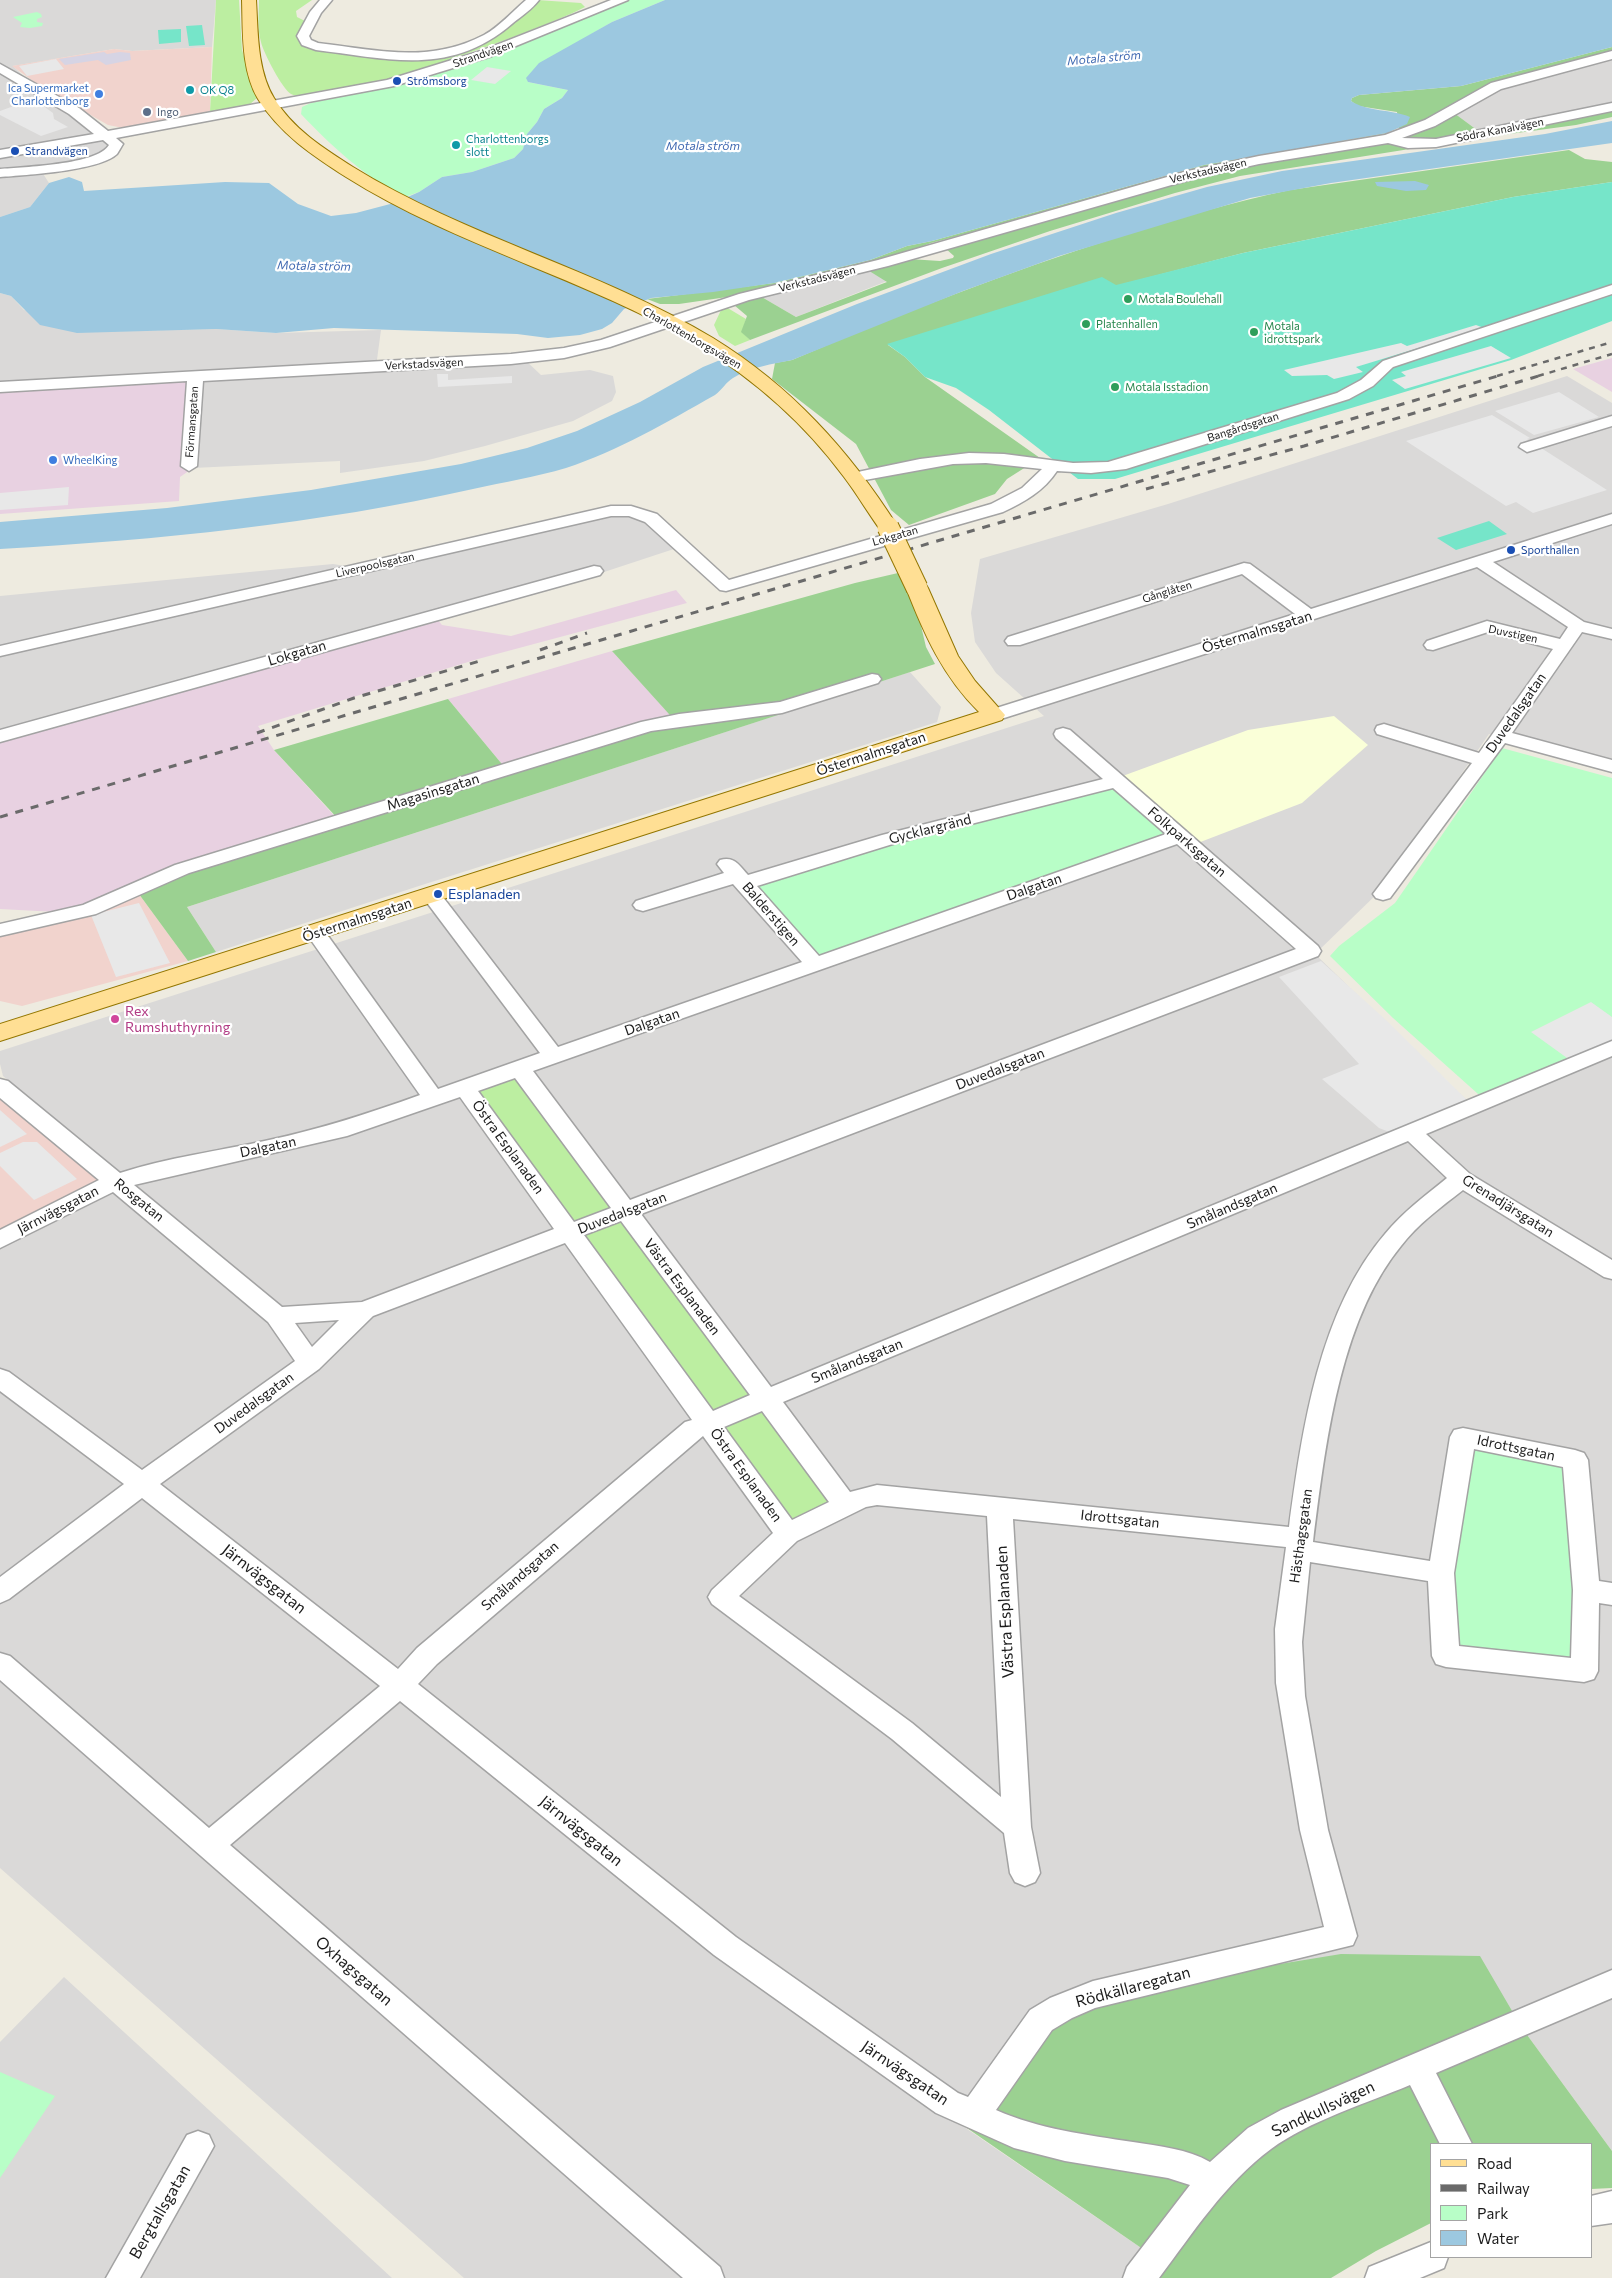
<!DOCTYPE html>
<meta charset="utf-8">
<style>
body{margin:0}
#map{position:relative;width:1612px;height:2278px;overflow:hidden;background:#eeebe0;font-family:Commissioner,sans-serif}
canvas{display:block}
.legend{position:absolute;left:1430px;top:2143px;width:162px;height:115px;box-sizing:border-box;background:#fff;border:1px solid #a4a4a4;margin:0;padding:6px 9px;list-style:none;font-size:15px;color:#1c1c1c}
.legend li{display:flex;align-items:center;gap:10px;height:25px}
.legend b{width:25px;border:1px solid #a4a4a4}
</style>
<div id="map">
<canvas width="1612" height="2278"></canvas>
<ul class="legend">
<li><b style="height:6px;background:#ffdf94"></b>Road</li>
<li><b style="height:6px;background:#6a6a6a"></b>Railway</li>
<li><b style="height:14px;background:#b8fec7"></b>Park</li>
<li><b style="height:14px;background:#9cc8e0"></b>Water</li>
</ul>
</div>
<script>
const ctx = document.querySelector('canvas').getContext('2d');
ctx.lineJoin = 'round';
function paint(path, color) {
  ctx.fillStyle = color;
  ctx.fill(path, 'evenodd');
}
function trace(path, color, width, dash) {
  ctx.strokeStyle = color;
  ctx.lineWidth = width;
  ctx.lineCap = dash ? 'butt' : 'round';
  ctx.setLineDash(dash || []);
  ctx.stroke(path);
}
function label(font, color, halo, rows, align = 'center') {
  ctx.font = font + ' Commissioner,sans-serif';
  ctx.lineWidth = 4.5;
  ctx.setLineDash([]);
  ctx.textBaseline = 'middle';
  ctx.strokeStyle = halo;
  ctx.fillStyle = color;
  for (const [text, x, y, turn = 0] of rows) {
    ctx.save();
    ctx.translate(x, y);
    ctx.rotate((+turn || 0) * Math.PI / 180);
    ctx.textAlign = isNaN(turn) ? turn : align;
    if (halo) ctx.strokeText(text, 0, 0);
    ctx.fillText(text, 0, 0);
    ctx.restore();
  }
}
paint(new Path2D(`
 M0,0h216l-4,47 -80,4 -18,-2 -101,17 24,23 56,38 22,24 -6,6 -69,12 9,14 -19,24 -30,10z
 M1612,58v48l-131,27 -27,-20 44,-24z
 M866,269l21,12 -91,36 -36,-21z
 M0,293l11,3 13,14 88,21 104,-2 60,4 105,-3 -5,37 148,-8 17,16 49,-5 23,6 3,16 -4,9 -39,20 -88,25 -61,15 -84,12v-12l-147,7 -193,-79z
 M1567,376l45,27v364l-123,-33 -108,156 -66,64 160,154 137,-58v1101l-90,-123 -521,50 -53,38 202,138 -17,24h-669l-464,-410v-631l117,-65 -114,-96 -3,-12v-13l1044,-335 -48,-43 -21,-31 -4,-29 9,-54 188,-55z
 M616,513l13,1 17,8 37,24 -88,29 -595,162v-141l333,-32 25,4z
 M910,672l31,35 -4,15 -515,163 -206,67 -29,-45z
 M64,1977l328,301h-392v-236z`), '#dad9d8');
paint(new Path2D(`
 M212,47l-2,65 -81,17 -21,-4 -68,-39 -28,-20 102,-17 18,2z
 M136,890l52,71 -166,45 -22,-5v-64l21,-7 73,-16z
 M0,1098l109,84 -109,55z`), '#f1d3cd');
paint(new Path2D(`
 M1612,358v34l-39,-23z
 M196,377l-3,91 -13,9 -1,24 -179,13v-125z
 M676,590l11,13 -209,56 -220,67 16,24 66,72 -213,72 -33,20 -94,-5v-172l436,-119 6,7 69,11z
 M612,651l67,73 -173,45 -58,-70z`), '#e8d1e1');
paint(new Path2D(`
 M1334,716l34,29 -66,58 -112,43 -81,-65 139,-51z`), '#faffd8');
paint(new Path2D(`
 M216,0h23l3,50 15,48 -8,7 -39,7z
 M259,0h53l-16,11 1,6 8,4 -3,21 110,18 32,-3 55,-22 38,-35 44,3 4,4c-37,20 -264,104 -294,87 -8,-4 -28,-42 -30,-52 -4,-13 -2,-29 -2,-42z
 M726,307l20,12 -4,13 8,8 -15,6 -16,-10 -5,-11 8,-17z
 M514,1072l329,435 -55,29 -330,-444z`), '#bceea1');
paint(new Path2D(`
 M1612,47v5l-116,30 -75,41 -25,11 -132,22 -333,87 -37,14 -153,38 -62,9h-19l-13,-5 127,-16 96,-23 37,-14 25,-5 272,-76 183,-32 12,-4 -2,-17 -39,-6 -7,-5 1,-3 7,-3 102,-9z
 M1612,108v9l-36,8 -126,17z
 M1454,113l27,20 -44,9 -35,-2z
 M1384,142l32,6 -176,28 -65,17 -125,38 -108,37 -192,72 -9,-8 6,-16 -13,-11 2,-3 24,-6 36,21 91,-35 -21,-13 43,-10 31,2 13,-3 1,-2 -9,-8 282,-80z
 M1569,150l16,9 27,3v20l-99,15 -270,56 -355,92 17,12 20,20 115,81 -33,21 -12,15 -86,31 -18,-15 -35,-66 -84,-65 3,-16 17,-3c107,-46 216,-88 326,-123 57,-18 114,-35 172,-47z
 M898,573l19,36 9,38 9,17 -748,243 29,45 -28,9 -52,-71 204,-69 -66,-71 174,-51 58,70 172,-45 -66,-73 243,-68z
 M1341,1954l139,2 42,72 90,123v37l-21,1v-45h-160v79l-55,28 -45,27h-199l18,-24 -202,-139 53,-37 38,-53 70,-33z`), '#9bd191');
paint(new Path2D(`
 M623,0h42l-53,22 -24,14 -60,46 40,8 -6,8 -18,11 -7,13 -10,12 -4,15 -9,9 -42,14 -30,5 -23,15 -17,6c-41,-26 -68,-49 -101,-84l1,-7 9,-4 101,-21 -5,-4z
 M37,12l4,2 1,3 -5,2v3l6,1 -1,3 -12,2 -10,-1 2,-4 -9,-6z
 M1502,748l110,30v268l-125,56 -94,-84 -63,-62 9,-10 56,-43z
 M1109,781l74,58 -373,130 -72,-84z
 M1463,1438l103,31 14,202 -131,-15 -9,-74z
 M0,2072l55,24 -55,82z`), '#b8fec7');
paint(new Path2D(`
 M202,25l3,20 -16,1 -3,-20z
 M181,29v13l-22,2 -1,-14z
 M1612,182v139l-101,39 -396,119h-37l-89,-69 -33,-22 -31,-11 -20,-20 -18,-13 215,-67 14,8 127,-32 270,-56z
 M1489,521l18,13 -51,16 -19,-12z`), '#76e5c9');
paint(new Path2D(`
 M56,59l8,10 -37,7 -8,-10z
 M487,67l24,4 -16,13 -24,-4z
 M22,103l20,2 11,8 1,6 14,8 -27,9 -41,-21v-4z
 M1476,325l8,3 -128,39 7,5 -29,7 -7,-4 -35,1 -8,-6 117,-27 6,3z
 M1491,346l20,12 -106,31 -13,-9 14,-4 -5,-4z
 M437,374h11v6l64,-4v7l-74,4z
 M1559,392l40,25 -65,18 -39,-24z
 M1492,415l38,23 -3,1 80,51 -74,23 -17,-11 -10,4 -100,-65z
 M69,487l-1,18 -68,5v-17z
 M139,903l31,60 -54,14 -25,-62z
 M1321,961l66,60 88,87 -70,30 -26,-10 -57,-49 37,-15 -80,-87z
 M1591,1002l21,15v29l-38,17 -43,-31z
 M0,1110l27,24 -27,13z
 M23,1142h14l40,37 -43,21 -34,-34v-13z`), '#e8e8e8');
paint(new Path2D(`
 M104,52l3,2 13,-2 10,1 1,7 -25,5 -8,-5 -33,5 -6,-6z`), '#d6d4e4');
paint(new Path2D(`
 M665,0h947v47l-151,39 -102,9 -7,3 -1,3c17,11 40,8 59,16l-3,7 -20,9 -183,32 -272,76 -25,5 -37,14 -96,23 -61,9 -62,6 -27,11 -12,14 -10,6 -22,6 -32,3 -31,-4 -183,-6 -58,5 -60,-4 -139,4 -37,-8 -29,-29 -11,-3v-76l30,-10 19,-24 20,-6 13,5 2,9 141,-9 44,1 29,21 33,12 25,-3 38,-10 25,-11 23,-15 30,-5 42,-14 9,-9 4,-15 10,-12 7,-13 18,-11 6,-8 -40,-8 -2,-4 13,-15 73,-41z
 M1612,121v22l-281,40 -81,15 -191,58 -96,35 -171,69c-19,4 -42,7 -59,18 -7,4 -11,12 -18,17 -48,27 -97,56 -149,73 -30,9 -62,14 -93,21 -155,35 -315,51 -473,60v-27l167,-14 144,-18 150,-26 66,-16 50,-17 63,-29 63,-35 154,-63 134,-50 125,-41 91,-26 75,-16 263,-37z
 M1415,181l14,4 -3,5 -20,1 -29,-5 -2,-4z`), '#9cc8e0');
const minor = new Path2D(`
 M320,0h12l-11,13 -12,23 2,4 7,3c60,7 110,21 166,-8 15,-8 29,-24 42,-35h13c-7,9 -17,16 -26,23 -62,54 -123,36 -197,27l-14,-5 -5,-9 13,-24z
 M611,0h17l-139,57 -95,29 -278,52 7,6c-2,3 -4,7 -6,10 -18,17 -91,21 -117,23v-8c23,-2 97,-4 109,-24l-6,-5 -103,18v-8l94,-16 -25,-20 -69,-41v-9l79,44 29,23 279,-51 94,-29z
 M1612,51v8l-111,30 -66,37 -33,12 34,1 176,-36v8l-176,36 -28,1 -20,-5 -129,21 -63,14 -308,88 -139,34 -139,47 -46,11 -53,6 -308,17 -6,85 -8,5 -8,-5 6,-85 -187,11v-10l511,-28 53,-6 37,-8 138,-46 139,-34 310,-89 71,-15 126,-21 40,-15 66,-37z
 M1612,285v9l-219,73 -20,19 -24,13 -223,70 -35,4 -34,-2c-13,20 -33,31 -54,41l-277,79 -6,-1 -75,-68 -16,-6h-18l-611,140v-10l611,-140h20l26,8 72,66 262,-76 31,-16 20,-19 -56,-6 -33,1 -99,18 -6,-2 -2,-3 2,-3 72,-15 49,-6 35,1 69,9 35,-1 229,-69 24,-13 22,-19z
 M1612,416v10l-85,26 -8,-5 2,-3z
 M1612,514v10l-119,38 91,60 28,7v10l-30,-7 -70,101 100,27v12l-107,-29 -115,155 -7,2 -7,-2 -3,-4 99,-131 -95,-29 -2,-4 2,-4 7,-2 95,29 74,-104 -65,-17 -55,18 -6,-1 -3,-4 3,-4 60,-20 73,18 8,-12 -91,-60 -476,152h-14l-2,-4 2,-4 308,-97 -53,-40 -222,71h-12l-3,-4 3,-4 236,-74 6,1 61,45z
 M594,566l6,1 3,4 -3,4 -600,167v-12z
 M872,674l6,1 3,4 -3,4 -96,30 -131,18 -462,142 -93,41 -96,22v-12l83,-19 92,-40 466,-143 38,-8 101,-12z
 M1063,728l7,2 248,216 3,5 -3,5 -677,258 130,173 841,-346v15l-186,78 44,40 142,86v19l-8,-2 -141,-87c-22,17 -45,34 -62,56 -62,75 -76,202 -88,296l117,19 20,-124 4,-7 9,-2 112,22 9,3 4,7 11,121 13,2v22l-13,-2 -1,68 -4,8 -10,3 -138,-15 -10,-3 -4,-8 -4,-75 -118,-19 -8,80 3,54 23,134 29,106 -4,9 -258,63 -23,10 -20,12 -56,80c43,19 91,25 137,32 26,4 55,7 77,20l38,-34 33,-18 331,-140v28l-176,75 36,71h-32l-30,-59c-43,18 -101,36 -139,64 -46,34 -78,84 -112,129h-36l4,-11 63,-82 -22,-7 -103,-17 -51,-13 -78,-35 -222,-158 -314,-254 -170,144 490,422 4,11h-41l-683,-598v-27l10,3 199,172 171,-142 -238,-188 -133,101 -9,4v-26l124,-93 -124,-93v-22l9,3 133,98 153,-109 -27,-39 -155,-130 -113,56v-18l99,-50 -99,-82v-19l8,2 112,92c48,-16 100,-22 149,-33 52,-11 101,-27 151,-45l-114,-162 3,-4 7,-2 7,2 115,160 102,-36 -115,-153 -3,-4 3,-4 7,-2 7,2 119,155 244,-85 -69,-78 -90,27 -7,-2 -3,-4 3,-4 88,-28 -7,-9 3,-4c14,-4 19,5 28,15l134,-40 221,-56 -47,-41 -2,-4 2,-4zM1113,788l53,46 -347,122 -62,-70 139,-43zM1177,844l119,105 -666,251 -97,-129zM515,1078l96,130 -37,14 -96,-131zM460,1097l94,132 -192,73 -80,5 -148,-122 213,-49zM1408,1141l39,37c-22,18 -44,34 -62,56 -66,77 -83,196 -96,293l-412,-42 -27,7 -67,-90zM621,1221l129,174 -37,16 -129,-176zM565,1243l127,177 -7,2 -268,226 -19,21 -238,-185 159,-115 54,-53zM339,1320l-27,27 -17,-24zM762,1411l67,91 -37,18 -68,-93zM703,1436l70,97 -61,57 -4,7 4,7 180,135 112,94 6,40 5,9 10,4 10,-4 5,-9 -9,-46 -18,-308 273,28 -11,82 1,54 24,147 24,97 -231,54 -43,17 -20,12 -62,87 -10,-4 -222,-156 -318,-253 19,-20zM1474,1449l89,18 10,123 -2,68 -112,-12 -5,-73zM877,1505l110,11 14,281 -89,-74 -173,-127 58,-55 69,-34z
 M198,2131l11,4 5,11 -74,132h-34l81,-143z
 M1612,2191v32l-21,3v-30z
 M1431,2242v15h17l-4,11 -24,10h-55l4,-11z`);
const major = new Path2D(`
 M242,0h14c2,32 1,70 18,98 19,31 49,50 79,69 113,70 245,102 360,171 78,48 136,112 185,189l-3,4 -7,2 -7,-2c-13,-18 -24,-37 -37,-54 -40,-54 -89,-97 -146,-132 -112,-67 -241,-98 -352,-168 -34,-22 -66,-43 -88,-78 -17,-29 -15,-67 -16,-99z
 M917,582l8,1 3,5 30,68 17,25 30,34 -3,5 -1002,321v-17l979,-312c-36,-35 -55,-78 -73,-124l3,-5z`);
trace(minor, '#a3a3a3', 3);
trace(major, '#937600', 2);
paint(minor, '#fff');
paint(major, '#ffdf94');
trace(new Path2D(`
 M1497,376l115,-34
 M1538,376l74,-22`), '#6a6a6a', 2.5, [6, 6]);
trace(new Path2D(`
 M1146,489l158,-43 238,-71
 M540,650l47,-17
 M257,733l97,-35 129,-38
 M0,817l1501,-442`), '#6a6a6a', 3, [8, 8]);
const majorBridge = new Path2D(`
 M888,527l29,61`);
trace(majorBridge, '#937600', 23, []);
trace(majorBridge, '#ffdf94', 21);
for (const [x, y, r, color] of [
 [397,81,5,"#1a4fb4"],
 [190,90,5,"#0f9aa8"],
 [99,94,5,"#3f7fe0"],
 [147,112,5,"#5c6f8a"],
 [456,145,5,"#0f9aa8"],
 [15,151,5,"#1a4fb4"],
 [1128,299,5,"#2e9e5b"],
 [1086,324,5,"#2e9e5b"],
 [1254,332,5,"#2e9e5b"],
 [1115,387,5,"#2e9e5b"],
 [53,460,5,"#3f7fe0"],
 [1511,550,5,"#1a4fb4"],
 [438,894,5,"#1a4fb4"],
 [115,1019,5,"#d1479c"]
]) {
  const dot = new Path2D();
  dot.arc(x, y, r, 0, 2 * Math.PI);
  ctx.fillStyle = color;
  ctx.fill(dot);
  trace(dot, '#fff', 2);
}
label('11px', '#1c1c1c', '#fff', [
 ["Strandvägen",483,54,-19],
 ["Södra Kanalvägen",1500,130,-11],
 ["Verkstadsvägen",1208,171,-13],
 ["Verkstadsvägen",817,279,-14],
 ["Charlottenborgsvägen",692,338,30],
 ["Verkstadsvägen",424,364,-3],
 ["Förmansgatan",192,422,-86],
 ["Bangårdsgatan",1243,427,-18],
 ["Lokgatan",895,536,-16],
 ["Liverpoolsgatan",375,565,-13],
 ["Gånglåten",1167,592,-17],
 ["Duvstigen",1513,634,12]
]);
label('11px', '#164399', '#fff', [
 ["Strömsborg",407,81],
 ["Strandvägen",25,151],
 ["Sporthallen",1521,550]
], 'left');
label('11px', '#366cbe', '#fff', [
 ["Ica Supermarket",89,88],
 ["Charlottenborg",89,101],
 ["WheelKing",63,460,"left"]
], 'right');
label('11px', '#0d838f', '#fff', [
 ["OK Q8",200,90],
 ["Charlottenborgs",466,139],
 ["slott",466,152]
], 'left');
label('11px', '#4e5e75', '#fff', [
 ["Ingo",157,112]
], 'left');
label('11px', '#27864d', '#fff', [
 ["Motala Boulehall",1138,299],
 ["Platenhallen",1096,324],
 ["Motala",1264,326],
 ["idrottspark",1264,339],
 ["Motala Isstadion",1125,387]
], 'left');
label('italic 12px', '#416ab2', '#fff', [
 ["Motala ström",1104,58,-5],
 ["Motala ström",703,146],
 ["Motala ström",314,266,1]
]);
label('14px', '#1c1c1c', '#fff', [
 ["Östermalmsgatan",1257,632,-17],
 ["Lokgatan",297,653,-16],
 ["Duvedalsgatan",1516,713,-55],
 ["Östermalmsgatan",871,754,-18],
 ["Magasinsgatan",433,792,-17],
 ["Gycklargränd",930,829,-14],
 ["Folkparksgatan",1187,842,41],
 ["Dalgatan",1034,887,-19],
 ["Balderstigen",771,914,49],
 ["Östermalmsgatan",357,920,-18],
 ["Dalgatan",652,1022,-19],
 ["Duvedalsgatan",1000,1069,-21],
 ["Dalgatan",268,1147,-12],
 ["Östra Esplanaden",508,1147,54],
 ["Rosgatan",139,1200,39],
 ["Smålandsgatan",1232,1206,-23],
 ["Grenadjärsgatan",1508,1206,32],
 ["Järnvägsgatan",58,1210,-27],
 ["Duvedalsgatan",622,1213,-21],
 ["Västra Esplanaden",682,1287,53],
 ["Smålandsgatan",857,1361,-22],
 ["Duvedalsgatan",254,1403,-36],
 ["Idrottsgatan",1516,1448,12],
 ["Östra Esplanaden",746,1475,54],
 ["Idrottsgatan",1120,1519,6],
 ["Hästhagsgatan",1301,1536,-82],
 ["Smålandsgatan",520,1576,-41]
]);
label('14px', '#164399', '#fff', [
 ["Esplanaden",448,894]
], 'left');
label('14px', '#b23c85', '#fff', [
 ["Rex",125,1011],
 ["Rumshuthyrning",125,1027]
], 'left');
label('16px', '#1c1c1c', '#fff', [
 ["Järnvägsgatan",264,1579,38],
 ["Västra Esplanaden",1005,1612,-93],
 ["Järnvägsgatan",581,1831,39],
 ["Oxhagsgatan",354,1971,41],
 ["Rödkällaregatan",1133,1987,-15],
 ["Järnvägsgatan",905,2073,34],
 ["Sandkullsvägen",1323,2109,-25],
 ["Bergtallsgatan",160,2212,-60]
]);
</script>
